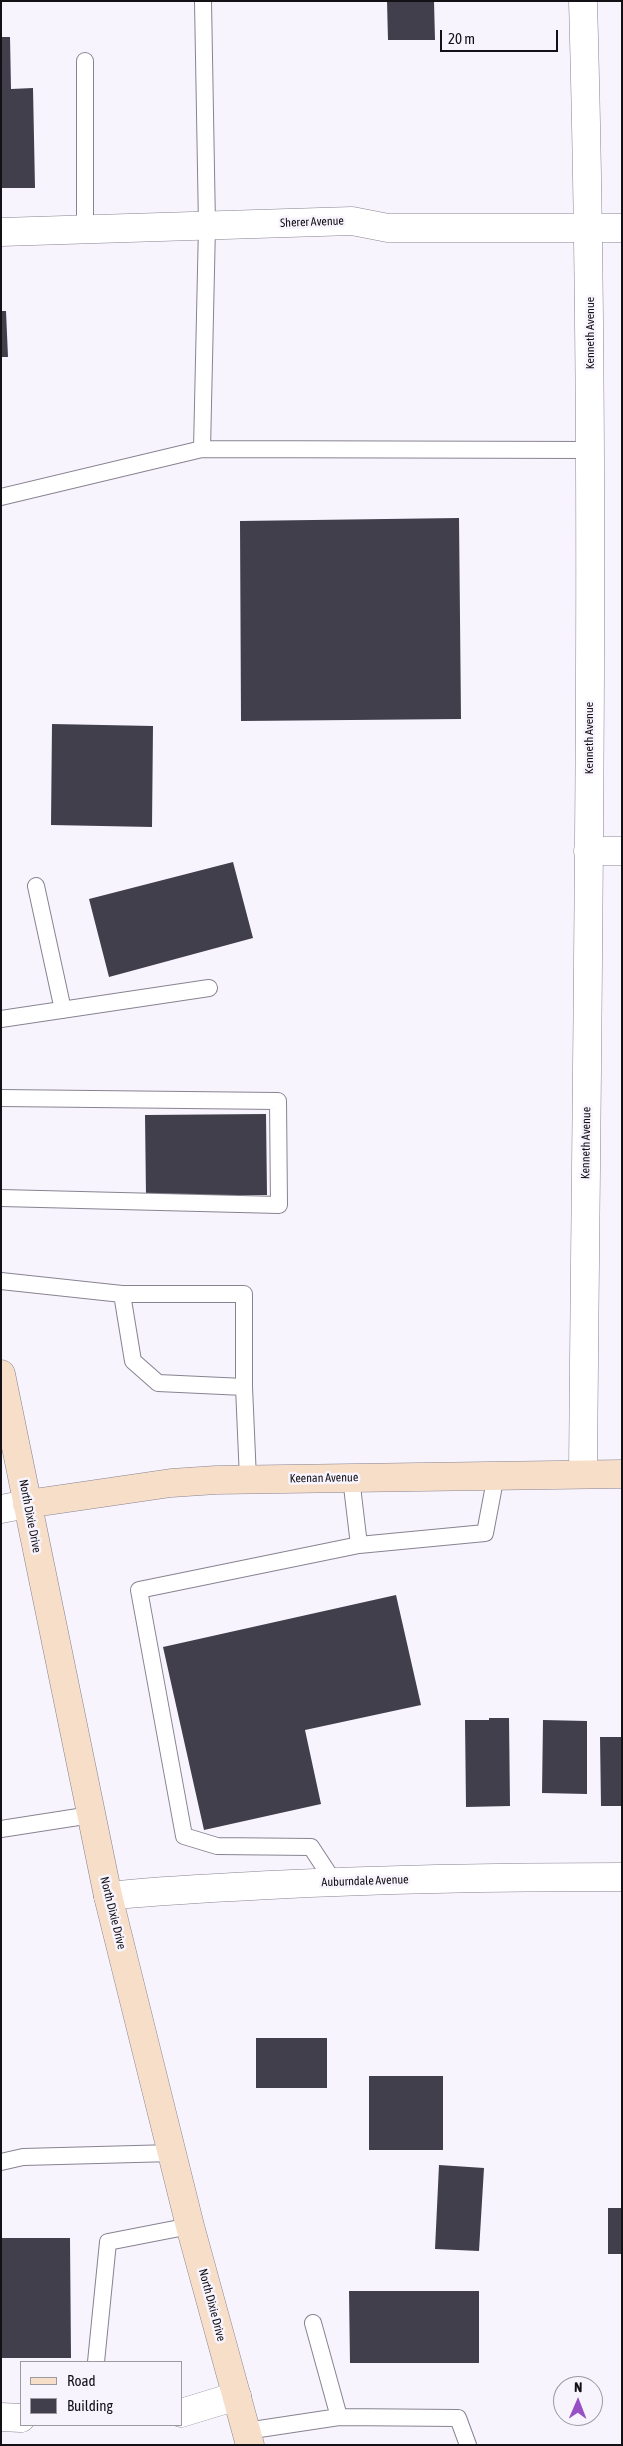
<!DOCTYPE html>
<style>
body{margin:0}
#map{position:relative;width:623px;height:2446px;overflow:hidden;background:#f8f4fe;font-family:"Asap Condensed",sans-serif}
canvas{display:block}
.frame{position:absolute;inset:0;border:2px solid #131116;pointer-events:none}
.legend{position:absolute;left:20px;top:2361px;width:162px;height:65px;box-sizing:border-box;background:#f8f4fe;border:1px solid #9c99a1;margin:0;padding:6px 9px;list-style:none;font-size:15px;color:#131116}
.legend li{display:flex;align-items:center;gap:10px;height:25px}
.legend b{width:25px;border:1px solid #9c99a1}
.north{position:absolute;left:553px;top:2376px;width:50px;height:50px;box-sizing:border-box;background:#f8f4fe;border:1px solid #9c99a1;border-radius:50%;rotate:1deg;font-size:14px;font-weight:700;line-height:20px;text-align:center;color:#131116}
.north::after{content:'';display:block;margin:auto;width:18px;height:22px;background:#9851c5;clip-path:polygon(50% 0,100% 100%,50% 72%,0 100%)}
.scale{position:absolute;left:440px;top:30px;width:118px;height:22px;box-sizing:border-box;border:2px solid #131116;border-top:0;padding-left:6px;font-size:15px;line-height:18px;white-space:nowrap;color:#131116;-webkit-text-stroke:4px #f8f4fe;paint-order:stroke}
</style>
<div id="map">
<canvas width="623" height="2446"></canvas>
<div class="frame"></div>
<ul class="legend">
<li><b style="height:6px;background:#f6dec9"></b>Road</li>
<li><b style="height:14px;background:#413f4c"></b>Building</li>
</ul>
<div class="north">N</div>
<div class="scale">20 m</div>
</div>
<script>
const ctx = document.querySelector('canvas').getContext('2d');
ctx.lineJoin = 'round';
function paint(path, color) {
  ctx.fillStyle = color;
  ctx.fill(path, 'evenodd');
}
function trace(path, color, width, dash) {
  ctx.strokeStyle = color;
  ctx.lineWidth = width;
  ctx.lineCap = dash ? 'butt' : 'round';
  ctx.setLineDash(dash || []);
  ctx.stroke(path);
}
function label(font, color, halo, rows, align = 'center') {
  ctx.font = font + ' "Asap Condensed",sans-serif';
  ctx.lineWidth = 5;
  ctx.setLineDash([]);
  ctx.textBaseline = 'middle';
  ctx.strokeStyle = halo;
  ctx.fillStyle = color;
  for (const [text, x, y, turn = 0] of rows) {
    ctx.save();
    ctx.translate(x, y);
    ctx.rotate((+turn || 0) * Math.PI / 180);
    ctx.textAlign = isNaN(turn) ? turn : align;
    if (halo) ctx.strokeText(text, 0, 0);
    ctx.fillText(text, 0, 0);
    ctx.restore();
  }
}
paint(new Path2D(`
 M387,1h47l1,39h-47z
 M1,37h9l1,52 22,-1 2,100h-34z
 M1,311h5l2,46h-7z
 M459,518l2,201 -220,2 -1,-200z
 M52,724l101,2 -1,101 -101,-2z
 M233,862l20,76 -144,39 -20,-78z
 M266,1114l1,81 -121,1 -1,-81z
 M396,1595l25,110 -116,25 16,74 -117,26 -41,-183z
 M489,1718h20l1,88 -44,1 -1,-87h24z
 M543,1720l44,1v73l-45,-1z
 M600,1737h22v69h-21z
 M256,2038h71v50h-71z
 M369,2076h74v74h-74z
 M439,2165l45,3 -5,83 -44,-2z
 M608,2208h14v46h-14z
 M1,2238h69l1,120h-70z
 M349,2291h130v72h-129z`), '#413f4c');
const lane = new Path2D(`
 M85,61v167
 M202,449l388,1
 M1,497l201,-48 5,-223 -4,-225
 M36,886l27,124
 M1,1019l208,-31
 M1,1098l277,3 1,104 -278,-7
 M1,1281l121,13h122v93
 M122,1294l11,67 25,22 86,4 4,92
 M359,1545l126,-12 11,-58
 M1,1829l90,-14
 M334,1882l-23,-35 -94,-1 -33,-10 -45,-246 220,-45 -8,-67
 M1,2162l22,-5 150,-4
 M313,2323l26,94
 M96,2362l12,-120 82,-16
 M246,2431l93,-14 119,1 10,27`);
const street = new Path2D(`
 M1,232l351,-11 36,7h234
 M588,851h34
 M583,1474c4,-491 14,-982 0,-1473
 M1,1509l26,-5
 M108,1896c54,-6 108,-8 162,-11 117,-6 234,-8 352,-8
 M181,2413l56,-17
 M1,2417l20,1`);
const secondary = new Path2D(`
 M1,1374l107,522 82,330 60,219
 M27,1504l144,-21 45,-3 406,-6`);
trace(lane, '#888391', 18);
trace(street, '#888391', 29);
trace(secondary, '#888391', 29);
trace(lane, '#fff', 16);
trace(street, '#fff', 28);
trace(secondary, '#f6dec9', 28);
label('12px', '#131116', '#f8f4fe', [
 ["Sherer Avenue",312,222,-2],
 ["Kenneth Avenue",590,333,-90],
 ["Kenneth Avenue",589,738,-90],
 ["Kenneth Avenue",586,1143,-89],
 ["Keenan Avenue",324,1478,-1],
 ["North Dixie Drive",30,1516,79],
 ["Auburndale Avenue",365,1881,-2],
 ["North Dixie Drive",113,1913,76],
 ["North Dixie Drive",212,2305,75]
]);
</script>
